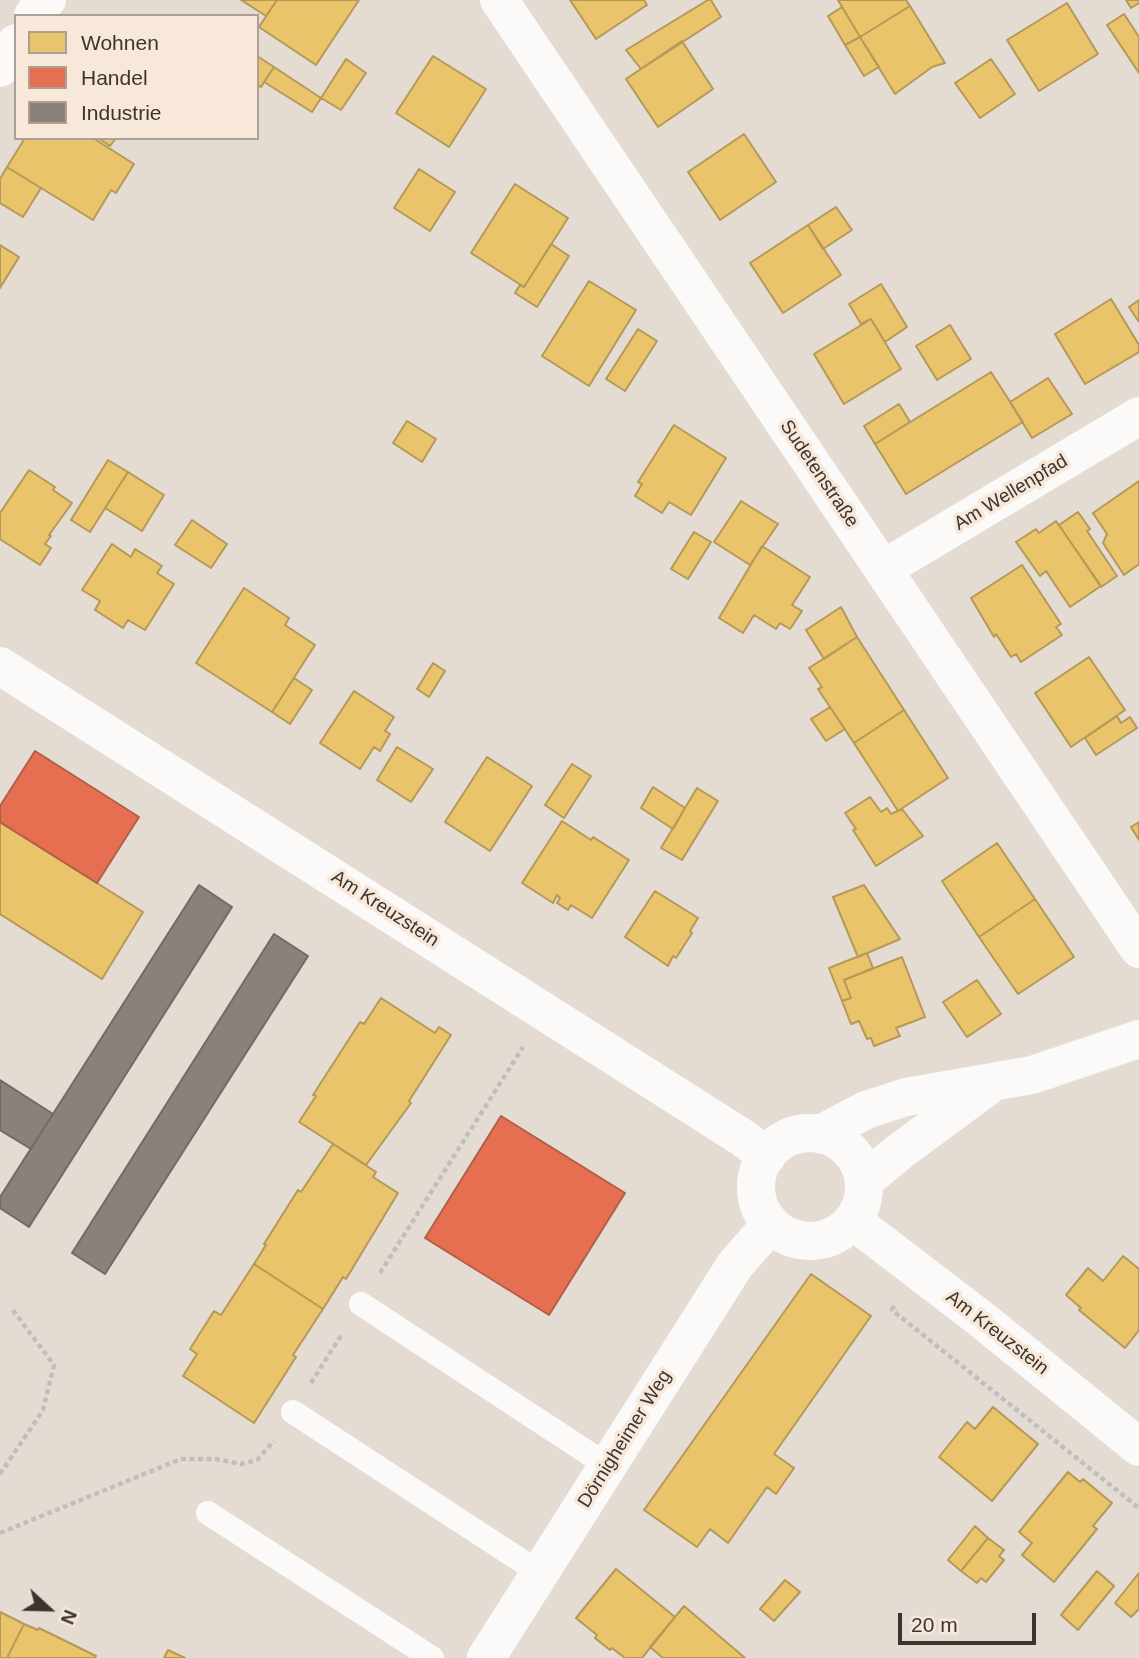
<!DOCTYPE html>
<meta charset="utf-8">
<style>
body{margin:0}
#map{position:relative;width:1139px;height:1658px;overflow:hidden;background:#e4dbd3;font-family:Helvetica,sans-serif}
canvas{display:block}
.legend{position:absolute;left:14px;top:14px;width:245px;height:126px;box-sizing:border-box;background:#f8e8d9;border:2px solid #aca095;margin:0;padding:9px 12px;list-style:none;font-size:21px;color:#3b352f}
.legend li{display:flex;align-items:center;gap:14px;height:35px}
.legend b{width:35px;border:2px solid #aca095}
.north{position:absolute;left:14px;top:1574px;width:70px;height:70px;-webkit-text-stroke:5px #f8e8d9;paint-order:stroke;rotate:112deg;font-size:19px;font-weight:700;line-height:28px;text-align:center;color:#3b352f}
.north::after{content:'';display:block;margin:auto;width:24px;height:32px;background:#3b352f;clip-path:polygon(50% 0,100% 100%,50% 72%,0 100%)}
.scale{position:absolute;left:898px;top:1613px;width:138px;height:32px;box-sizing:border-box;border:4px solid #3b352f;border-top:0;padding-left:9px;font-size:21px;line-height:24px;white-space:nowrap;color:#3b352f;-webkit-text-stroke:5px #f8e8d9;paint-order:stroke}
</style>
<div id="map">
<canvas width="1139" height="1658"></canvas>
<ul class="legend">
<li><b style="height:19px;background:#e9c46a"></b>Wohnen</li>
<li><b style="height:19px;background:#e76f51"></b>Handel</li>
<li><b style="height:19px;background:#8a817c"></b>Industrie</li>
</ul>
<div class="north">N</div>
<div class="scale">20 m</div>
</div>
<script>
const ctx = document.querySelector('canvas').getContext('2d');
ctx.lineJoin = 'round';
function paint(path, color) {
  ctx.fillStyle = color;
  ctx.fill(path, 'evenodd');
}
function trace(path, color, width, dash) {
  ctx.strokeStyle = color;
  ctx.lineWidth = width;
  ctx.lineCap = dash ? 'butt' : 'round';
  ctx.setLineDash(dash || []);
  ctx.stroke(path);
}
function label(font, color, halo, rows, align = 'center') {
  ctx.font = font + ' Helvetica,sans-serif';
  ctx.lineWidth = 7;
  ctx.setLineDash([]);
  ctx.textBaseline = 'middle';
  ctx.strokeStyle = halo;
  ctx.fillStyle = color;
  for (const [text, x, y, turn = 0] of rows) {
    ctx.save();
    ctx.translate(x, y);
    ctx.rotate((+turn || 0) * Math.PI / 180);
    ctx.textAlign = isNaN(turn) ? turn : align;
    if (halo) ctx.strokeText(text, 0, 0);
    ctx.fillText(text, 0, 0);
    ctx.restore();
  }
}
const homes = new Path2D(`
 M241,0h36l-11,16z
 M277,0h82l-43,65 -57,-38z
 M570,0h74l3,5 -51,34z
 M708,0h3l10,17 -80,52 -15,-19z
 M838,0h68l4,6 -50,31z
 M1126,0h13v3l-8,5z
 M1067,3l31,51 -59,37 -32,-51z
 M910,6l35,57 -13,4 -37,27 -35,-57z
 M842,7l18,30 -15,8 -17,-29z
 M1124,14l15,23v36l-32,-48z
 M860,37l19,30 -15,9 -19,-31z
 M682,41l31,48 -55,38 -32,-48z
 M257,56l17,11 -13,20 -4,-2z
 M433,56l53,33 -37,58 -53,-34z
 M346,59l20,14 -25,37 -20,-12z
 M991,59l24,35 -35,24 -25,-35z
 M274,67l47,31 -9,14 -48,-30z
 M744,134l32,48 -56,38 -32,-48z
 M25,138h68l41,26 -18,29 -5,-3 -18,30 -86,-53z
 M98,138h18l-6,8z
 M7,167l34,21 -18,29 -23,-14v-24z
 M419,169l36,23 -25,39 -36,-23z
 M515,184l53,34 -44,69 -53,-34z
 M836,207l16,23 -29,19 -15,-24z
 M808,225l33,50 -58,38 -33,-50z
 M551,244l18,12 -32,51 -22,-14 5,-8 4,2z
 M0,245l19,12 -19,31z
 M589,281l47,29 -47,76 -47,-30z
 M881,284l26,43 -22,15 -14,-23 -10,5 -12,-20z
 M1111,299l28,46v7l-54,32 -30,-50z
 M1139,300v22l-10,-15z
 M871,319l30,50 -57,35 -30,-50z
 M950,325l21,34 -34,21 -21,-34z
 M638,329l19,12 -32,50 -19,-12z
 M991,372l32,50 -117,72 -31,-50z
 M1048,378l24,36 -40,24 -22,-36z
 M899,404l11,18 -35,22 -11,-18z
 M407,421l29,18 -14,23 -29,-19z
 M674,425l52,33 -35,57 -22,-13 -7,11 -27,-17 7,-12 -4,-2z
 M108,460l20,12 -38,60 -19,-12z
 M29,470l26,17 -2,3 19,13 -23,32 2,1 -6,8 6,4 -11,17 -40,-26v-26z
 M128,472l36,23 -22,36 -37,-23z
 M1139,481v83l-15,11 -21,-32 4,-9 -14,-21z
 M741,501l37,23 -28,41 -36,-23z
 M1078,512l12,17 -3,2 30,45 -16,11 -42,-62z
 M192,520l35,24 -16,24 -36,-23z
 M1056,521l45,65 -31,21 -24,-36 -6,5 -24,-34 20,-13 3,4z
 M694,532l17,10 -23,37 -17,-10z
 M112,544l19,13 4,-8 27,17 -5,7 17,11 -29,46 -17,-10 -5,8 -28,-18 5,-9 -18,-11z
 M762,546l48,31 -18,28 10,6 -12,18 -10,-6 -4,6 -22,-14 -11,18 -24,-15z
 M1022,565l39,59 -5,3 6,8 -41,27 -5,-8 -5,3 -15,-23 -2,3 -23,-39z
 M244,588l45,30 -4,7 30,20 -43,67 -76,-49z
 M841,607l16,30 -33,22 -18,-29z
 M857,637l47,73 -50,33 -36,-54 4,-2 -13,-19z
 M1089,657l36,53 -54,37 -36,-54z
 M433,663l12,8 -16,26 -12,-8z
 M294,678l18,12 -22,34 -18,-12z
 M354,691l40,26 -9,14 5,3 -10,17 -6,-4 -14,22 -40,-26z
 M830,707l15,22 -19,12 -15,-22z
 M904,710l44,68 -50,33 -44,-68z
 M1117,716l4,7 9,-6 7,11 -41,27 -11,-17z
 M397,747l36,22 -22,33 -34,-22z
 M487,757l45,29 -42,65 -45,-29z
 M572,764l19,12 -27,42 -19,-13z
 M653,787l32,21 -12,21 -32,-21z
 M697,788l21,13 -36,59 -21,-12z
 M870,797l11,15 6,-4 4,6 11,-5 21,27 -47,30 -23,-36 3,-1 -11,-16z
 M562,821l29,19 2,-3 36,23 -37,58 -21,-13 -3,5 -11,-7 3,-5 -3,-3 -4,8 -31,-20z
 M0,822l143,90 -41,67 -102,-65z
 M1139,822v18l-8,-13z
 M997,843l38,56 -56,38 -37,-56z
 M864,885l36,54 -42,18 -25,-60z
 M655,891l43,27 -8,13 2,2 -16,25 -3,-2 -5,10 -43,-29z
 M1035,899l39,58 -56,37 -39,-57z
 M867,953l6,15 -29,12 7,18 -9,3 -13,-33z
 M902,957l23,60 -29,11 4,8 -26,10 -3,-8 -4,1 -8,-18 -8,3 -9,-23 9,-3 -7,-18z
 M977,980l24,34 -34,23 -24,-35z
 M381,998l54,35 4,-6 12,8 -42,66 2,2 -45,62 -67,-43 17,-26 -3,-1 47,-73 4,2z
 M333,1144l43,28 -3,5 25,16 -52,86 -3,-2 -20,32 -69,-45 12,-19 -2,-1 34,-54 3,2z
 M1123,1256l16,13v61l-14,18 -46,-38 2,-2 -15,-13 22,-27 15,13z
 M254,1264l69,45 -30,46 3,2 -42,66 -71,-47 14,-22 -7,-5 24,-38 7,4z
 M811,1274l60,42 -97,138 20,14 -18,26 -9,-7 -39,56 -18,-14 -13,18 -53,-37z
 M993,1407l45,37 -46,57 -53,-44 28,-35 8,7z
 M1068,1472l12,10 3,-3 29,24 -19,23 4,3 -43,53 -32,-27 10,-12 -13,-11z
 M975,1526l13,12 -27,33 -13,-11z
 M988,1538l16,12 -5,6 5,4 -18,22 -5,-4 -4,5 -16,-12z
 M616,1569l59,48 -33,41h-17l-13,-10 -2,2 -15,-12 2,-3 -21,-17z
 M1097,1571l17,15 -36,44 -17,-15z
 M1139,1573v36l-8,8 -16,-14z
 M785,1580l15,12 -26,29 -14,-12z
 M684,1606l61,52h-82l-13,-11z
 M0,1612l24,12 -17,34h-7z
 M24,1624l14,6 1,-2 57,28 -1,2h-88z
 M168,1650l17,8h-21z`);
paint(homes, '#e9c46a');
trace(homes, '#b59958', 2);
const shops = new Path2D(`
 M35,751l104,66 -42,66 -97,-61v-16z
 M501,1116l124,77 -76,122 -124,-77z`);
paint(shops, '#e76f51');
trace(shops, '#b35e47', 2);
const industry = new Path2D(`
 M199,885l33,22 -203,320 -29,-19v-11z
 M274,934l34,22 -203,318 -33,-21z
 M0,1080l53,34 -22,35 -31,-19z`);
paint(industry, '#8a817c');
trace(industry, '#726a65', 2);
trace(new Path2D(`
 M380,1273l143,-226
 M894,1306l-2,4 247,198
 M311,1383l31,-49
 M0,1474l43,-64 11,-45 -42,-56
 M0,1533l181,-74h35l25,5 16,-4 17,-19`), '#c1bfbd', 4.5, [5, 3.5]);
trace(new Path2D(`
 M361,1304l247,162
 M293,1412l247,161
 M208,1513l224,145`), '#fbfaf8', 24);
trace(new Path2D(`
 M499,0l640,949
 M33,16l7,-11 7,-5
 M0,68l16,-25
 M883,569l256,-153
 M486,1658l249,-393 36,-41`), '#fbfaf8', 38);
trace(new Path2D(`
 M0,666l743,472 24,18
 M756 1187a54 54 0 1 1 108 0a54 54 0 1 1-108 0Z
 M820,1134l46,-24 40,-13 126,-22 107,-36
 M864,1181l35,-29 88,-65
 M853,1221l128,98 158,128`), '#fbfaf8', 38);
label('19px', '#3b352f', '#f8e8d9', [
 ["Sudetenstraße",819,474,56],
 ["Am Wellenpfad",1011,493,-31],
 ["Am Kreuzstein",385,909,33],
 ["Am Kreuzstein",997,1333,38],
 ["Dörnigheimer Weg",625,1439,-58]
]);
</script>
